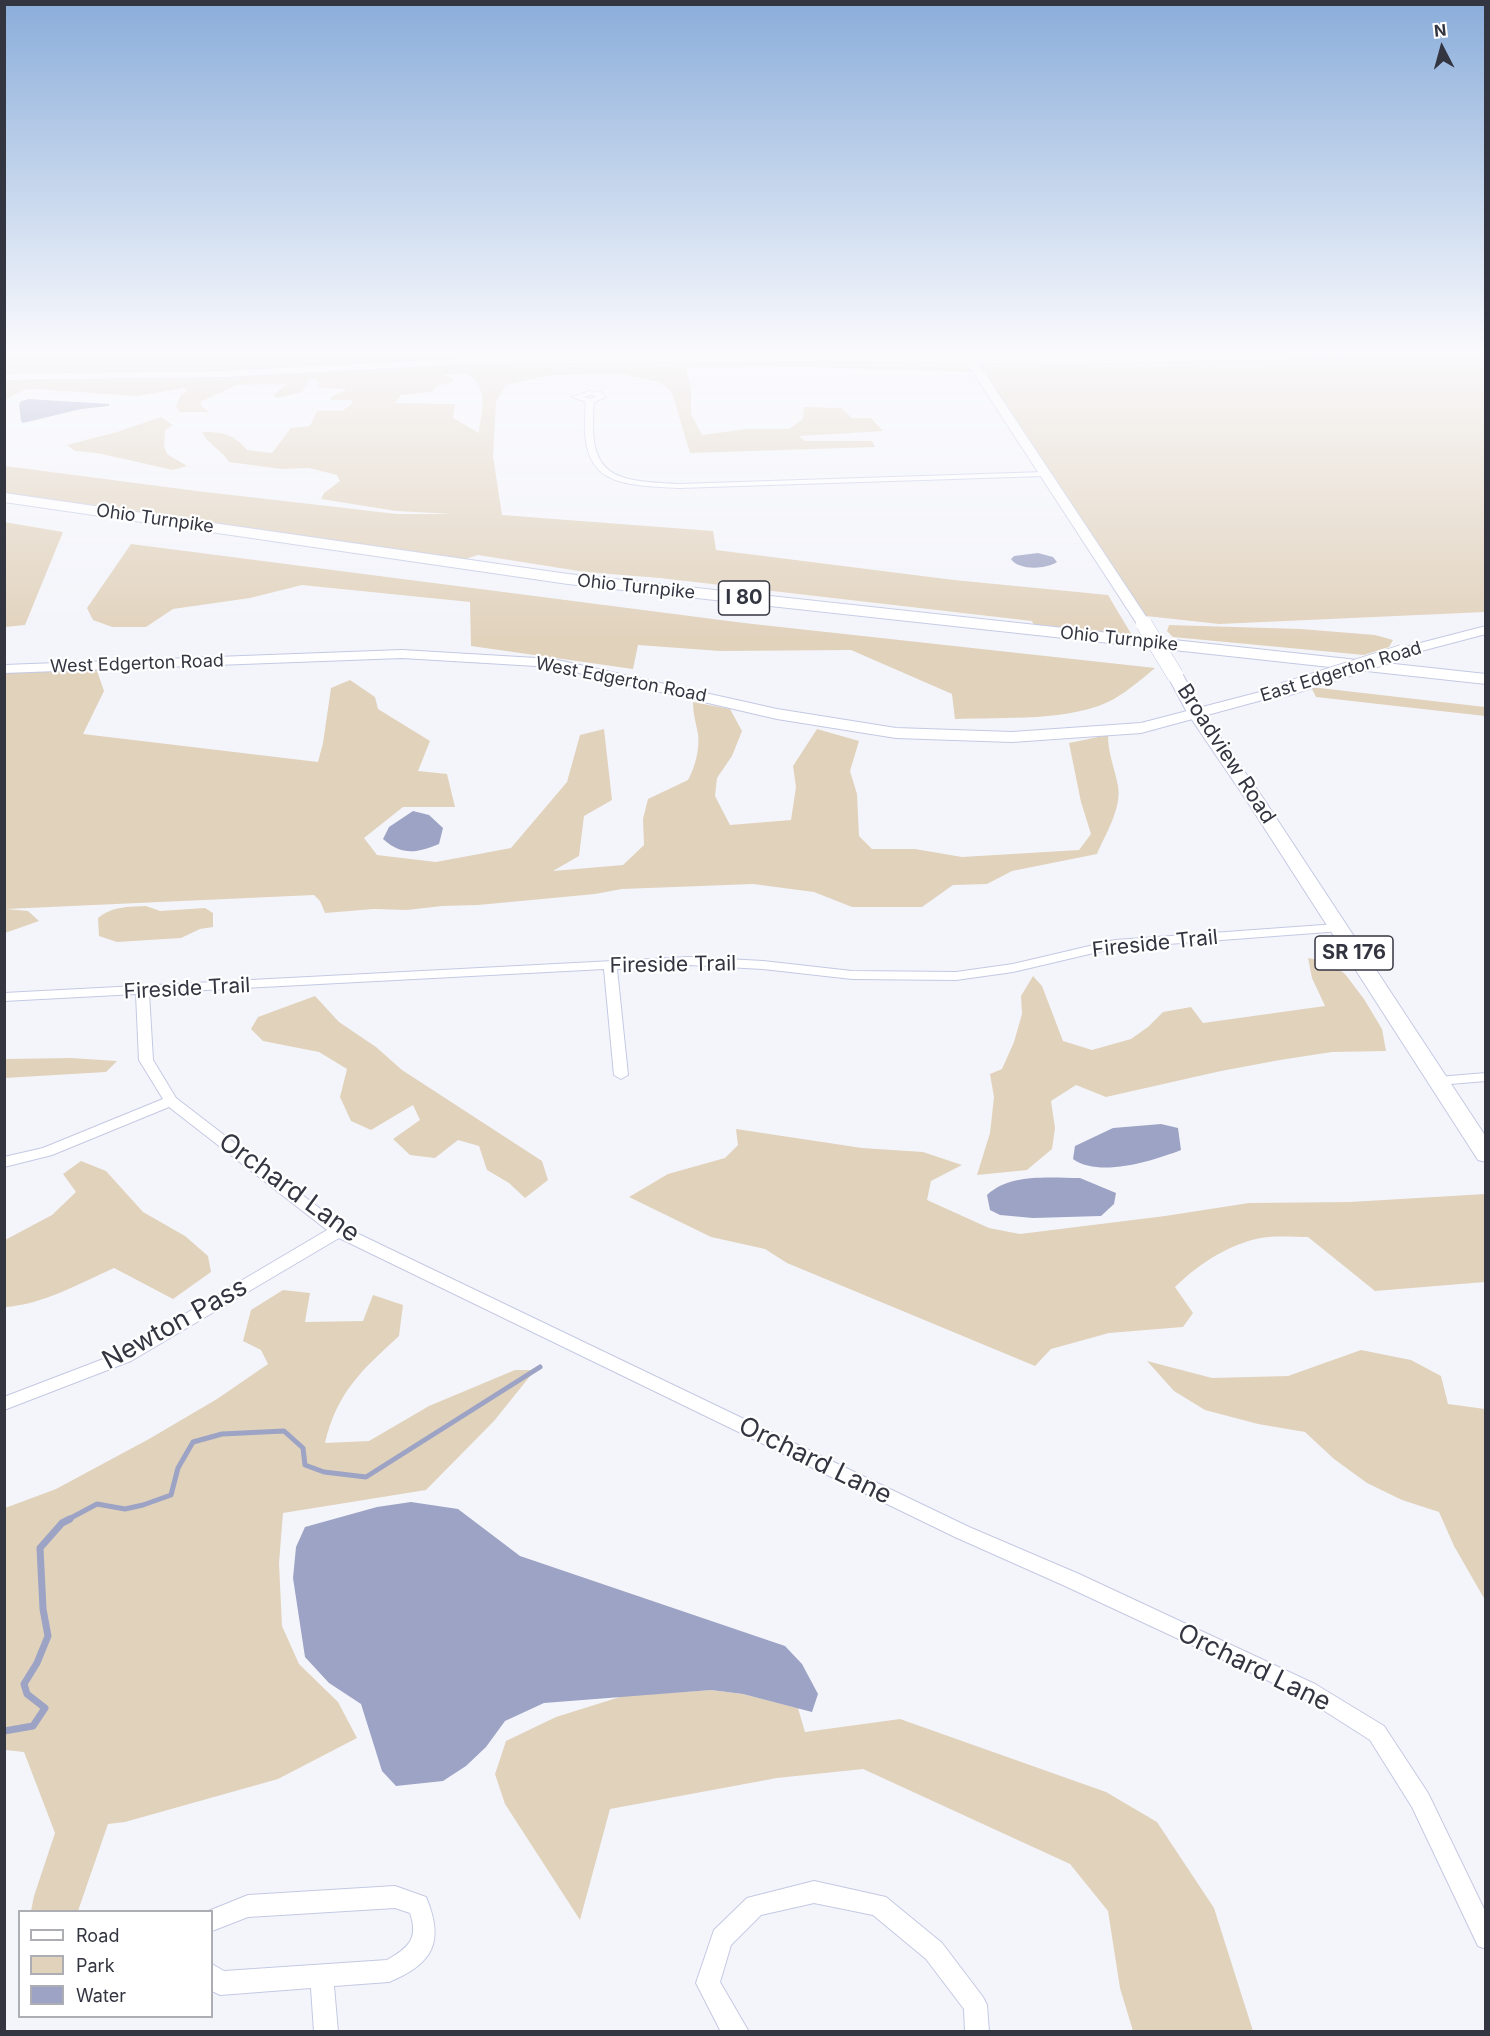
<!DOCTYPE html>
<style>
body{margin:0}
#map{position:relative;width:1490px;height:2036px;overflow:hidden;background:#f4f5fb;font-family:Inter,sans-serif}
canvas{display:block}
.frame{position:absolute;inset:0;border:6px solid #333540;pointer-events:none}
.legend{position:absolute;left:18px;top:1910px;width:195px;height:108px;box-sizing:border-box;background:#fff;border:2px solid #adaeb3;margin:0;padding:8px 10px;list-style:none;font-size:18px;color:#333540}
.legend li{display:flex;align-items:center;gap:12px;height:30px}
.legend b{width:30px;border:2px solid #adaeb3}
.north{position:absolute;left:1412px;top:18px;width:60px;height:60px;-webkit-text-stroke:4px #fff;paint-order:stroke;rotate:354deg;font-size:16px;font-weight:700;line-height:24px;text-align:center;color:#333540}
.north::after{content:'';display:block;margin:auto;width:21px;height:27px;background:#333540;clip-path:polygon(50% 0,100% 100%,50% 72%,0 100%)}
</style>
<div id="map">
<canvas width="1490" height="2036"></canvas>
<div class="frame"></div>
<ul class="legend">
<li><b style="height:8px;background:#fff"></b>Road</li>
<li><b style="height:16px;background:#e1d2bc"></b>Park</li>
<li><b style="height:16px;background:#9da3c4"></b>Water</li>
</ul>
<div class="north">N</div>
</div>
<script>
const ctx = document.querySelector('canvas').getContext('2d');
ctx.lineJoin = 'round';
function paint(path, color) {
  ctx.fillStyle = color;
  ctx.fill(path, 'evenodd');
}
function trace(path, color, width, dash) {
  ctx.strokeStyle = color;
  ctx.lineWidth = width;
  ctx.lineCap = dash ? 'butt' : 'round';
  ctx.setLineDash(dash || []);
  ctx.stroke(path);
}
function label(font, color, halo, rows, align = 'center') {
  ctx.font = font + ' Inter,sans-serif';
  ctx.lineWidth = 4.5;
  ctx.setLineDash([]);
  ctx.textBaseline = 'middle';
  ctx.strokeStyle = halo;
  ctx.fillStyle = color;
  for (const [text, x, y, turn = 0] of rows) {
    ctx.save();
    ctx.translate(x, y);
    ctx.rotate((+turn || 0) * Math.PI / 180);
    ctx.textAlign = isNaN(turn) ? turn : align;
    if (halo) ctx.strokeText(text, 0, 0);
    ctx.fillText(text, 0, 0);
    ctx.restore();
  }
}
paint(new Path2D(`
 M5,354h1480v258l-266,12 -82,-9 -159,-243 -176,-5 -116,1 5,20v26l11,21 46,-6h41l14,-10 1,-12 37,1 11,10h19l12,13 -84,5 6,5h67l3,6 -185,6 -18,-60 -10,-10 -41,-9 -69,1 -46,10 -10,17 -3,54 9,59 211,16 3,19 238,30 154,15 25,42 -99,-11 -2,-5 -372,-43 -75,-6 -107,-17 -12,4 -457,-65 -4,-2v-26l192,25 200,23h56l-57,-3 -75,-12 3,-6 16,-12 -3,-6 -28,-7 -28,1 -52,-7c-7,-12 -21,-17 -27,-30 20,0 32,2 45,18l25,3 19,-25 19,-2 7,-15h25l10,-7v-4h-21v-3l16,-8 -28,-1 -2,-9h-9v5l-6,8 -25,6 -4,-3 14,-11 -50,1 -37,17 2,5 8,5h-30l-4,-5 4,-11 8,-6 -4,-2 -47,8 -103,-7 -10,1 -19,10zM468,374c22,17 13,35 11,59l-26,-15 2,-14 -60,-1 6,-8 31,-3 4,-6 17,-4v-4l-10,-3z
 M161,417l12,8 -8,5 -1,16 3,8 20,12 -14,4 -76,-17 -22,-2 -8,-6 50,-13z
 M4,522l59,10 -38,93 -20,2z
 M131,544l613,79 411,45c-13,11 -26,22 -41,31 -42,23 -111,18 -159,20l-3,-25 -101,-44 -131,1 -82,-6 -5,24 -162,-23 -1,-44 -168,-17 -52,13 -77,11 -27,18h-34l-19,-7 -6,-12z
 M1169,625l132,4 74,6 18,5 -4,7 -25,8 -191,-18 -6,-6z
 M96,668l8,23 -21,43 235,28 5,-19 8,-55 19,-8 25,17 3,12 52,32 -12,30 29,3 8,33h-52l-39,31 13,17 59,7 75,-14 56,-66 13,-47 24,-6 8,71 -28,16 -5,40 -26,15 70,-6 21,-20 -1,-26 5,-20 40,-19c7,-13 12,-31 10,-46 -2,-11 -5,-20 -5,-32l37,7 12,22 -10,25 -15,22 -2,18 15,29 61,-5 5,-33 -3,-21 24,-37 42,12 -9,30 7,23 2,42 13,13h43l47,8 117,-7 12,-16 -10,-32 -12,-59 39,-8c0,19 7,34 10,51 4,22 -13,49 -21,68l-85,17 -25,13 -34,1 -31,22h-70l-38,-15 -61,-8 -131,5 -27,5 -117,11 -36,1 -35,4 -33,-1 -49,4 -5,-12 -6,-6 -308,14 22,2 11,10 -34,12 -1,-262z
 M1311,687l174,20v9l-169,-19z
 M146,906l14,5 45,-3 8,5v14l-13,2 -19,9 -64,4 -18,-6 -1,-18c15,-12 29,-11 48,-12z
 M1308,958l22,4 15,12 19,25 18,30 4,22 -54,1 -52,8 -59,11 -115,26 -30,-12 -25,16 4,27 -3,21 -25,21 -50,5 13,-42 4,-36 -4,-23 12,-5 12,-27 8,-28 -1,-18 12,-20 9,10 21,55 29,9 39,-11 17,-12 15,-15 28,-5 12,16 122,-17 -13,-28z
 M315,996l24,26 37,25 26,23 140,91 6,19 -23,18 -16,-15 -22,-13 -8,-24 -21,-6 -23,18 -25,-3 -17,-16 27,-19 -7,-15 -42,25 -20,-9 -11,-24 7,-28 -28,-17 -56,-11 -12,-12 7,-12z
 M71,1058l46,3 -11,11 -101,6v-19z
 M736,1129l126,19 61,4 39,13 -31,16 -4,19 62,28 31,6 145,-18 84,-13 101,-1 135,-8v88l-110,9 -67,-54c-16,0 -36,-2 -52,2 -32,8 -58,26 -81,48l18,26 -10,14 -74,6 -58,16 -16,17 -248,-103 -22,-14 -54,-12 -82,-40 39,-23 57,-16 13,-13z
 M81,1161l25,10 37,41 42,24 23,20 3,16 -38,27 -59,-31c-34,15 -72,37 -109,39v-67l47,-25 24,-23 -13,-18z
 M283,1290l27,3 -5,29 58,-1 10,-26 30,10 -4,31c-37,34 -62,56 -74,107l44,-2 60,-35 86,-36h20l-41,51 -68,69 -143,23 -4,50 3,63 17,38 39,38 19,36 -79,41 -153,43 -17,2 -30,87h-47l3,-15 21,-63 -31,-81 -19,-2v-242l51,-19 93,-50 68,-40 51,-35 -7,-14 -18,-9 8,-31z
 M1361,1350l50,10 30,16 7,28 37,5v191l-31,-54 -15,-34 -37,-12 -35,-17 -33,-24 -29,-27 -47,-8 -53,-14 -31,-19 -27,-30 65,17 76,-2z
 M711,1690l32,4 55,14 7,24 95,-13 206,73 51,30 57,86 39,123h-120l-13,-43 -12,-77 -38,-47 -207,-95 -86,9 -167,31 -30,111 -75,-116 -10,-30 11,-33 50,-24 67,-21z`), '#e1d2bc');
paint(new Path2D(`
 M29,399l80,5v2l-28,3 -58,14 -2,-2 -2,-16 2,-4z
 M1038,553l15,4 4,5c-10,7 -38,9 -46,-3l3,-3z
 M413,811l16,4 14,13 -4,16c-22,9 -37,12 -56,-5l6,-12z
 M1161,1124l17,4 3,22c-28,11 -82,28 -108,9l2,-13 38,-18z
 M1080,1178l36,15 -2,11 -13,12 -68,2 -33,-3 -10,-5 -3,-15c23,-22 63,-17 93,-17z
 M411,1502l47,7 62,47 265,90 17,18 16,30 -6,18 -69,-18 -32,-4 -167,13 -39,18 -19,26 -20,19 -23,15 -47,5 -14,-15 -21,-67 -32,-21 -24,-26 -12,-79 3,-31 9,-20 72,-20z`), '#9da3c4');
trace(new Path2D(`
 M67,1520l30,-16 28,5 18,-4 28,-10 7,-27 15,-26 29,-8 62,-3 19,17 2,17 19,7 42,5 174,-110`), '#9da3c4', 5);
trace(new Path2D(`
 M4,1731l29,-5 12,-18 -18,-14 -3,-10 13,-21 11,-27 -5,-27 -3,-61 22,-25 8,-4`), '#9da3c4', 7);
const street = new Path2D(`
 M590,391l11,1 5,5 -12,5c-7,76 19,79 85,82l365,-12 4,2 -4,2 -365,12c-69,-3 -101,-6 -93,-86l-14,-5zM590,395l7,1 -7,3 -6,-2z
 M1337,924l4,1 2,3 -2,3 -226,17 -102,24 -57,8 -104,-1 -89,-10 -74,-4 -72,4 11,106 -7,4 -7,-4 -10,-106 -455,24 4,67 23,38 168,129 625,300 110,47 236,110 69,42 44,67 58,120v36l-8,-3 -66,-139 -42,-67 -69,-44 -236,-110 -110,-49 -616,-299 -208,123 -127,49v-13l115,-44 208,-123 -158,-123 -117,48 -48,12v-10l39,-9 120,-49 -24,-39 -3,-66 -132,7v-8l685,-36 74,4 89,10 104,1 57,-8 102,-24z
 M1486,1073v8l-48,4 -7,-4 7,-4z
 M814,1881l72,16 56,46 41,54 4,8 2,27h-24l-1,-23 -38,-50 -53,-44 -59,-12 -53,12 -30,30 -11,37 29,50h-28l-25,-49 18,-53 33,-32z
 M395,1886l31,11c19,45 7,67 -37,85l-55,4 4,46h-24l-3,-44 -91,7 -8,-4v-27l12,7 163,-11c21,-12 32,-21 23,-47l-15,-5 -147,9 -36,14v-19h-6l42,-17z`);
const secondary = new Path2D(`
 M1222,354h139l-5,3 -285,7 -252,-3 -351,3 -244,13 -220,3v-6l220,-3 244,-13 351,-3 252,3z
 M1486,626v8l-84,22 -7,-4 2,-3z
 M402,650l151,9 224,50 119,19 116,4 129,-9 142,-37 7,4 -2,3 -147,40 -129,9 -116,-4 -119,-19 -224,-52 -151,-9 -398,15v-8z`);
const primary = new Path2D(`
 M961,354h11l179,270 -2,3h-10z
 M1175,670l8,5 21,39 59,84 223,339v25l-8,-2 -233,-362 -57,-84 -21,-39z`);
const highway = new Path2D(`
 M4,493l564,81 918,100v10l-918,-100 -564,-82z`);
trace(street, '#c4c9e3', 2);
trace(secondary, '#c4c9e3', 2);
trace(primary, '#c4c9e3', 2);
trace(highway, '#c4c9e3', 2);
paint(street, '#fff');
paint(secondary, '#fff');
paint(primary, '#fff');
paint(highway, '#fff');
const secondaryBridge = new Path2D(`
 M1283,690l119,-38`);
const primaryBridge = new Path2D(`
 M1144,624l31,51`);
trace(secondaryBridge, '#c4c9e3', 16, []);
trace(primaryBridge, '#c4c9e3', 17, []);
trace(secondaryBridge, '#fff', 14);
trace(primaryBridge, '#fff', 16);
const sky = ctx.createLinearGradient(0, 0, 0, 639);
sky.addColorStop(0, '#8aadda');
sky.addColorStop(0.55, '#fafafd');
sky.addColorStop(1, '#fafafd00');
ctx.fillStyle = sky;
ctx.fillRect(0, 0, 1490, 639);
label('18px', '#333540', '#fff', [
 ["Ohio Turnpike",155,519,8],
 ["Ohio Turnpike",636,587,6],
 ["Ohio Turnpike",1119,639,6],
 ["West Edgerton Road",137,664,-2],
 ["East Edgerton Road",1341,672,-17],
 ["West Edgerton Road",621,680,11]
]);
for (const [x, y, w] of [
 [744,598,51],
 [1354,953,78]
]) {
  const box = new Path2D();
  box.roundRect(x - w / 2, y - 17, w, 34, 4.5);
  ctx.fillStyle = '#fff';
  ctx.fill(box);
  trace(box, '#333540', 1.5);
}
label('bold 20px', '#333540', null, [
 ["I 80",744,598],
 ["SR 176",1354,953]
]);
label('21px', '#333540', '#fff', [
 ["Broadview Road",1226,754,57],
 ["Fireside Trail",1155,944,-6],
 ["Fireside Trail",673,965,-1],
 ["Fireside Trail",187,989,-3]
]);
label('26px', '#333540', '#fff', [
 ["Orchard Lane",289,1188,36],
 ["Newton Pass",175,1324,-29],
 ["Orchard Lane",815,1461,26],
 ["Orchard Lane",1254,1668,26]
]);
</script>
